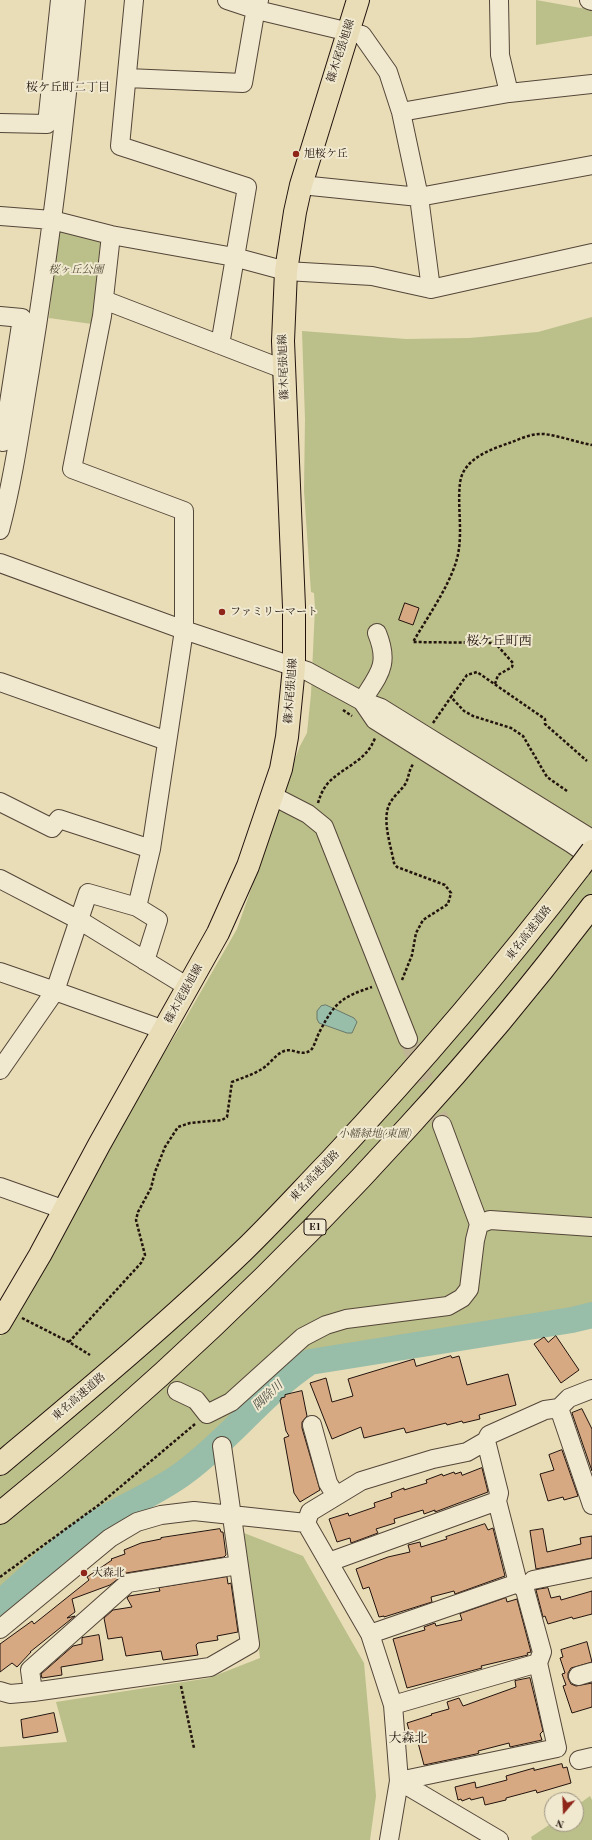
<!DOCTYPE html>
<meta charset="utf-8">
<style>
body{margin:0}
#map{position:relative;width:592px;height:1840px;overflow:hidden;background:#e8ddb7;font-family:"Old Standard TT",serif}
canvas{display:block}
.north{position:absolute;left:544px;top:1792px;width:40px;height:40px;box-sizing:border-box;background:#f0e9d0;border:1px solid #9e9382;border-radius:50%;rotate:199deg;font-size:11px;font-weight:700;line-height:16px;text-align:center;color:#22130d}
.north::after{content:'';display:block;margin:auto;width:14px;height:18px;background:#8f2418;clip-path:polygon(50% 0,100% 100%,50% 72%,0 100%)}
</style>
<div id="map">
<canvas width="592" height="1840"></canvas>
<div class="north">N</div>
</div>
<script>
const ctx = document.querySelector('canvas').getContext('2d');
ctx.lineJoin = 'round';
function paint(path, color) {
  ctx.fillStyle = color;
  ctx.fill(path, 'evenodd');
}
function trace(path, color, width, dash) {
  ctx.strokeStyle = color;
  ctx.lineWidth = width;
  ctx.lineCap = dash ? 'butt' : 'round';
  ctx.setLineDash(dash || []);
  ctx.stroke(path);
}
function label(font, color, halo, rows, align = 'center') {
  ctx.font = font + ' "Old Standard TT","Noto Serif JP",serif';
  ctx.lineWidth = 4;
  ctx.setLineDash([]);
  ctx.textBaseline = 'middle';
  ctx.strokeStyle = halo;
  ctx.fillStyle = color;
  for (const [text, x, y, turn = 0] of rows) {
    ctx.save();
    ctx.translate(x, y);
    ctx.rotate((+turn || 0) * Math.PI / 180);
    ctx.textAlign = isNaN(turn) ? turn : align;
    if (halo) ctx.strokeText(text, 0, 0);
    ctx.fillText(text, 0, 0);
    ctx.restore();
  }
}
paint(new Path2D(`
 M536,0l56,10v26l-56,9z
 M58,229l43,8 -9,87 -43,-6z
 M592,317v1002l-43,9 -259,40 -81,75 -47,39 -83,49 -79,67v-261l110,-197 74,-119 53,-92 23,-65 14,-51 26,-67 7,-13 4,-39 4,-86 -1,-15 -3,-1 -7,-101 1,-72 -3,-88 104,8 63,-1 69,-6z
 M244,1533l59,23 61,107 12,133 -6,44h-370v-93l67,-5 -11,-40 153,-24 51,-20z
 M590,1796l2,4v40h-60l-1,-3 21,-14v1h24v-18z`), '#bbbf8a');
const water = new Path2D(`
 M326,1005l28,13 3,4 -5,11h-5l-28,-10 -2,-4v-8l4,-5z`);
paint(water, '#98bda9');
trace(water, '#69796b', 1);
trace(new Path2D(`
 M0,1603c30,-26 60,-56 93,-78 30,-19 63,-31 92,-53 45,-33 78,-79 125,-110l262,-42 20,-5`), '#98bda9', 26);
const building = new Path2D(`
 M405,603l14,5 -6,17 -14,-5z
 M556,1336l23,34 -18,13 -27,-39 10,-7 4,5z
 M451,1356l1,2 7,-2 8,29 41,-11 8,31 -37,10 1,4 -17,4 -1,-2 -15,4 -1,-2 -40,10 -2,-5 -40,10 -3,-11 -29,12 -22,-56 16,-5 6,24 21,-6 -5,-17 66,-20 2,7z
 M302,1391l5,25 -5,6v6l18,62 -20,12 -6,-9 -10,-55 5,-2 -3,-5 -6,-31h1v-2l4,-1v-2z
 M582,1409l10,20v42l-20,-58z
 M562,1450l16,46 -14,4 -1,-3 -15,4 -8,-27 14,-4 -5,-15z
 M482,1468l6,24 -53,20v-2l-11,4 -1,-4 -29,9 1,4 -19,6 2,4 -27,10 -1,-5 -13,4 -8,-23 19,-6 1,3 26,-9 -1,-4 18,-6 -1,-4 13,-5v2l23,-7 -1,-3 16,-6 1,2 11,-4 1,2 6,-2 1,3z
 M485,1524l3,6 5,-2 12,48 -50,18 -1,-3 -23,6 1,5 -48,15v-1l-5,1 -10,-30 -6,2 -7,-20 32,-12 22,-5 -2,-7 12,-3 1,5 26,-8 -1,-2z
 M220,1529l1,3h2l3,23 -2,2 -98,16 -16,12 -38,14 3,13 -8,6 8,-2 -45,36h1l-14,15 -5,-4 -12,9v-28l32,-23 2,3 55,-44 -2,-3 25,-17 -1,-1 14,-5 -1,-4 17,-7 20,-4v-1z
 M543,1529l4,23 34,-8 -1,-6 12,-2v22l-56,11 -6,-38z
 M227,1577l1,7 3,-1 7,49 -21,4 1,4 -20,3 -2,2 2,10 -35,5 -2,-9 -35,5 -4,-19 -14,2 -4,-21 9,-8 19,-3 -5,-9 2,-2 31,-5 -1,-3z
 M548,1588l3,10 9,-2 1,4 31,-9v23l-19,5 -1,-2 -24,7 -3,-8 -2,1 -7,-27z
 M506,1598l1,4 10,-3 14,53 -4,1 1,2 -47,11 1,2 -75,20 -14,-49 32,-9 -1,-3 11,-4 1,3 26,-6 -2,-6z
 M99,1635l4,25 -42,7 1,8 -20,3 -1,-4 32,-28 9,-2v-6z
 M587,1642l5,20 -21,6 -3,5v5l3,6 5,2 16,-3v24l-20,6 -9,-27 3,-1 -4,-11 3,-1 -5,-15 3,-1 -2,-7z
 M530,1678l13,53 -3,3 2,6 -32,7 -1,-4 -31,8 1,2 -3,1 -52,11 -7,-26 -5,1 -5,-17 25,-8 -1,-1 18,-5 -2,-7 12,-4 4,8 3,-1 50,-18 -1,-6z
 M54,1713l4,19 -35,6 -2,-18z
 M562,1764l1,4 4,-1 4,16 -34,10 -1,-3 -30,8v2l-21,5 -2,-8 -12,3 -1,-2 -8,3 -1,-2 -3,1 -3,-13 20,-5 1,6 31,-8 -1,-4 28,-8v2z`);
paint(building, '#d7a983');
trace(building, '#22130d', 1);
trace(new Path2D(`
 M408,1039l34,86`), '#c0b595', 18, [18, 9]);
const minor = new Path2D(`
 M134,0l-14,146 127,41 -27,158
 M227,0l30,10 105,25 26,37 13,40 18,85 12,92
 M499,0l1,55 9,38
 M589,0l3,1
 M127,78l116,5 11,-64 5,-19
 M401,112l108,-19 83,-9
 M0,123l47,1 13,-124
 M301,185l118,12 173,-32
 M0,216l52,4 59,15 123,22 52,14 86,5 59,13 161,-36
 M111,235l-9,81 -30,153 112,42v119l-33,219 -14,58
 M104,300l179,69
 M0,316l22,2 -19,124 -3,-1
 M0,530c14,-53 21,-107 30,-160 20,-123 35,-246 46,-370
 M0,563l184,67 123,41 55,30c17,-27 28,-36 15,-68
 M0,682l167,59
 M362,701l13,19 197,124 20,14
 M362,701l19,7 211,131
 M273,796l35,18 16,13 84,212
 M0,802l52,26 7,-9 92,30
 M0,879l79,41 109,67
 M0,972l55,19 109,39
 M0,1070l55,-79 33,-98 49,14 21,13 -13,41
 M0,1187l65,23
 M479,1224l11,-4 102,7
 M177,1391l19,9 11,14 24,-12 72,-65 23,-12 20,-6 102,-13 14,-8 7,-9 6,-49 4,-16 -37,-99
 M559,1408l33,97
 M312,1425l16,58 8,13
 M486,1441l13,52 -2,8
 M306,1523l64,111 23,71 6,76 -10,59
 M306,1523l4,-11 51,-31 72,-22 34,-7 19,-11 3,-6 56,-25 14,-2 10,-10 23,-9
 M329,1562l168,-61 21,82 -148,51
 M533,1580l59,-12
 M0,1629l110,-91 27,-16 24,-7 33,-4 112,12
 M578,1676l14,-4
 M0,1691l10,3 23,-2 177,-25 40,-23 -28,-198
 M33,1692l-3,-22 98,-87 110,-18
 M393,1705l145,-42
 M579,1760l13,-3
 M399,1781l158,-33 -19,-85 4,-11 -17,-62 -7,-7
 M399,1781l100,59`);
const major = new Path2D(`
 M0,1323l40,-68 59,-110 119,-212 30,-67 33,-97 6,-32 7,-70v-60l-11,-266 3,-70 9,-59 6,-27 57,-185`);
const highway = new Path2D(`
 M0,1464c82,-69 165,-138 243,-213 30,-29 58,-60 87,-90 88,-94 171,-191 250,-294
 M0,1513c147,-119 283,-248 409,-387 65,-71 126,-144 183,-220`);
trace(minor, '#544638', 20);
trace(major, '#22130d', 24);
trace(highway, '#22130d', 24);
trace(new Path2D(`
 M495,684l3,-9 14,-8 1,-4 -18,-20 -82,-1c14,-24 35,-54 43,-80 8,-25 1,-54 4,-79 3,-25 32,-34 52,-41 10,-4 21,-9 32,-8 16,2 32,8 48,11
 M343,710l9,6
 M433,723l18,-26
 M567,791l-20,-14 -24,-41 -12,-8 -38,-12 -9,-5 -13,-14 16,-22 10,-3 68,47v5l42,37
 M318,803c2,-7 5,-14 10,-20 16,-17 38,-21 47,-45
 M402,980l10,-25 4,-22 7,-13 25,-16 3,-11 -6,-8 -48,-18 -3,-4c-3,-17 -12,-42 -5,-58 4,-9 12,-14 17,-22 3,-7 3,-14 8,-20
 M22,1318l47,24 21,13
 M69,1342l72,-79 4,-8 -9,-35 2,-8 13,-24 4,-16 10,-25 13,-20 12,-4 32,-3 5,-3 5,-35c12,-5 24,-8 34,-16 5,-4 10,-11 16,-14 10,-6 19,6 29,-2 4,-5 6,-14 9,-19 15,-29 22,-34 52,-44
 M0,1577l100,-73 95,-80
 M181,1686l13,62`), '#22130d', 2.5, [3, 2]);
trace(minor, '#f0e9d0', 18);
trace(major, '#e8ddb7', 22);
trace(highway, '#e8ddb7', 22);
const highwayBridge = new Path2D(`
 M580,867l12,-16`);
trace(highwayBridge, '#22130d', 24, []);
trace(highwayBridge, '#e8ddb7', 22);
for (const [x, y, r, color] of [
 [296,154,4,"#8f2418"],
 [222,612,4,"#8f2418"],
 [84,1573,4,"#8f2418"]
]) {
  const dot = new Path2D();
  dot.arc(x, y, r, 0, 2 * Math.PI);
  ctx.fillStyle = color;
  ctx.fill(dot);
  trace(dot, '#f0e9d0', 1.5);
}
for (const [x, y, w] of [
 [315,1227,22]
]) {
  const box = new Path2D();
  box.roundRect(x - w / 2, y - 8, w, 16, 3);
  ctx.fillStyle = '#f0e9d0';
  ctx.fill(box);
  trace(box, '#22130d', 1);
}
label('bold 10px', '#22130d', null, [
 ["E1",315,1227]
]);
label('11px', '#22130d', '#f0e9d0', [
 ["篠木尾張旭線",341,51,-72],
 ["篠木尾張旭線",284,367,-92],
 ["篠木尾張旭線",291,691,-86],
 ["東名高速道路",529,933,-52],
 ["篠木尾張旭線",184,994,-61],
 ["東名高速道路",315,1176,-46],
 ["東名高速道路",79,1397,-41]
]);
label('11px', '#22130d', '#f0e9d0', [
 ["旭桜ケ丘",304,154],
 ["ファミリーマート",230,612],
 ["大森北",92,1573]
], 'left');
label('italic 11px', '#584f39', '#f0e9d0', [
 ["桜ヶ丘公園",76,270],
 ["小幡緑地(東園)",375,1134]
]);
label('12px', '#22130d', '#f0e9d0', [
 ["桜ケ丘町二丁目",68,88]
]);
label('italic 12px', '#4b4e44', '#f0e9d0', [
 ["隅除川",268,1396,-43]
]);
label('13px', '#22130d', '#f0e9d0', [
 ["桜ケ丘町西",499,642],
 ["大森北",408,1739]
]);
</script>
